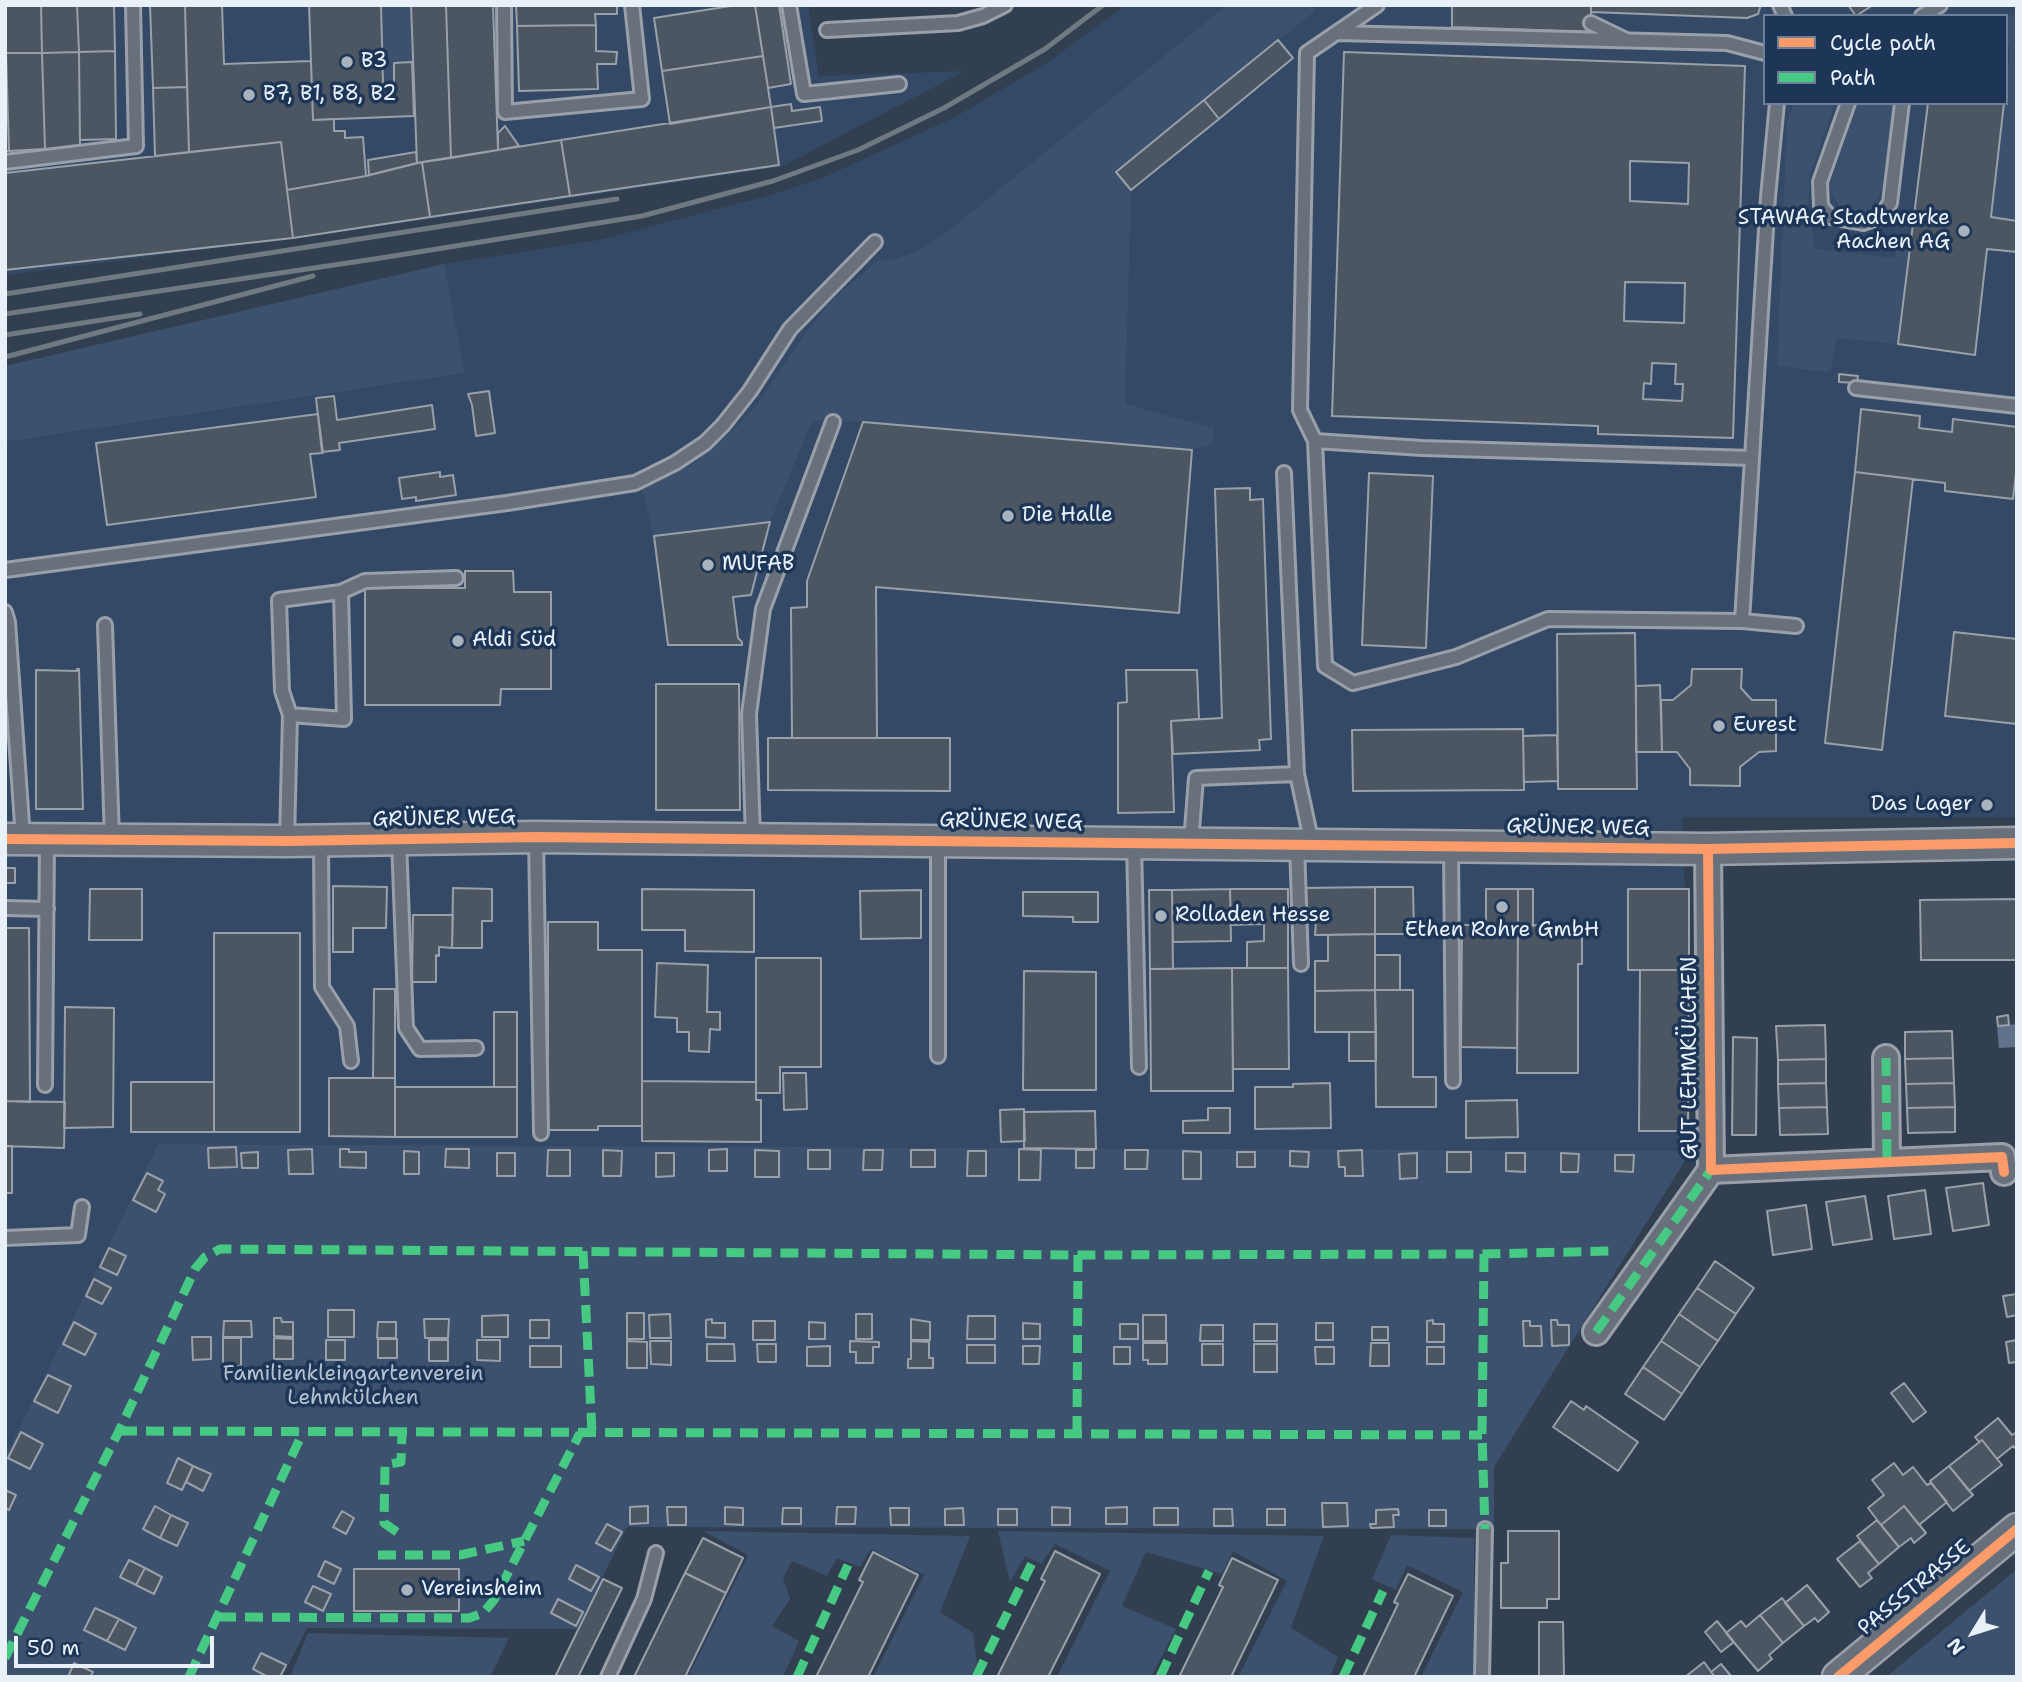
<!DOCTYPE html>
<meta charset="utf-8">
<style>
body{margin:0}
#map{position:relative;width:2022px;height:1682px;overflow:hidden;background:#323f50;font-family:"Shantell Sans",sans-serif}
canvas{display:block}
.frame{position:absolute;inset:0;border:7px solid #e8f1f8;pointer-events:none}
.legend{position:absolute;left:1763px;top:14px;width:245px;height:91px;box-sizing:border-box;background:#1d3557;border:2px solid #6e8097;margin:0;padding:9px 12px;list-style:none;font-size:21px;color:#e8f1f8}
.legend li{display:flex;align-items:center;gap:14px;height:35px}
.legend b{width:35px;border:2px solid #6e8097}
.north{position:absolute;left:1938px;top:1598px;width:70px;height:70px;-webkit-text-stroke:5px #1d3557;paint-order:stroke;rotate:232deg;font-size:19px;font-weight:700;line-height:28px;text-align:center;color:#e8f1f8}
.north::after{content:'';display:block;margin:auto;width:24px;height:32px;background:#e8f1f8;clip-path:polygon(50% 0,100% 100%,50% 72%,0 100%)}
.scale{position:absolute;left:14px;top:1636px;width:200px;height:32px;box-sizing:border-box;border:4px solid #e8f1f8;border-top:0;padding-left:9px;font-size:21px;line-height:24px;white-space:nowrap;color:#e8f1f8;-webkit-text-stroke:5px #1d3557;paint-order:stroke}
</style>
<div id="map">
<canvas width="2022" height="1682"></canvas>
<div class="frame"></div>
<ul class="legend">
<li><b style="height:9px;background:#fa9b69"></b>Cycle path</li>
<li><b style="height:9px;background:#46c982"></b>Path</li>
</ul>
<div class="north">N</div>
<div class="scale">50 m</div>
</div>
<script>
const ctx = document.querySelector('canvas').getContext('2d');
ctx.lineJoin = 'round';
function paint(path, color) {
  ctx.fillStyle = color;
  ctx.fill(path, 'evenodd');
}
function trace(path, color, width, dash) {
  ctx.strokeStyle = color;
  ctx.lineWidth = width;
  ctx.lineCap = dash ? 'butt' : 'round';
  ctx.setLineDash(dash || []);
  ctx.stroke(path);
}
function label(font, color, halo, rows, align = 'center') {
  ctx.font = font + ' "Shantell Sans",sans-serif';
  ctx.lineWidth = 7;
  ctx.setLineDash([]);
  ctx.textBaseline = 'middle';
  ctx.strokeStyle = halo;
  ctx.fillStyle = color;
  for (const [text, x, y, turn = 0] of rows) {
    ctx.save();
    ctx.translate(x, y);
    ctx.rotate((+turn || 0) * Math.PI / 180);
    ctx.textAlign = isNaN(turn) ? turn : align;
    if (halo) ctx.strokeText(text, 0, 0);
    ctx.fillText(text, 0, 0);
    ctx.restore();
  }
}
paint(new Path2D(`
 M5,5h803l11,71 146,-5 -184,96 -440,65 -336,43z
 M1126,5h891v812h-334l8,334 -1533,-7 -153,313v-1015l460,-69 -21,-109 155,-24 164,-43 57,-18 135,-62 93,-55zM1765,16h241v87h-241z`), '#334965');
paint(new Path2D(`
 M381,5h30l1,57 -18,1v20h-11z
 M1227,5h85l4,5 -200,162 15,18 -6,214 89,24 -2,16 -20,6 -329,-28 -51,-1 -42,101 -116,14 -12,-49 48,-21 46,-39 21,-23 44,-65 29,-37 47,-41 14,-1 24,-8 27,-16z
 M2007,13l2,3 8,-3v208l-26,-4 13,-114h2l4,-57 -4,-1v-29h-5z
 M1794,103h41l-25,71 -2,32 7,43 80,9 2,-19 14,2 -13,103 -62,-6 -4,30 -6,4 -49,-6 10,-244z
 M1856,103h37l1,8c-3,25 -3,118 -47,100 -11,-5 -15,-15 -17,-26z
 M444,264l21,109 -460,69v-76z
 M158,1144l1533,7 -197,316v62l-867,-2 -50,102 -270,-1 -25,49h-277v-220z
 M703,1531l267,5 -30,76 33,21 4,31 -7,13h-97l51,-102 -53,-26 -11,18 -23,-9 -10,18 -35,-15 -9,17 7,21 -18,27 27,15 -16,36h-95l60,-122z
 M998,1531l326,5 -33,92 47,29 -8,20h-92l49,-96 -54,-30 -11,23 -76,-22 -24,54 54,23 -25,48h-94l53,-106 -55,-27 -14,20 -16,-8 -15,26z
 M1391,1535l83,3v139h-53l42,-85 -56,-27 -11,25 -24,-11z
 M2017,1569v108h-131z
 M308,1633l201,5 -19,39h-159l-5,-2 -2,2h-34z`), '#3c516d');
paint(new Path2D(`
 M2017,1024v23l-18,1 -2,-22z`), '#60738a');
const building = new Path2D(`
 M5,5h36l1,48h-36z
 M41,5h36l2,47 -37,1z
 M77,5h37l1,46 -36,1z
 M150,5h35l2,82 -34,1z
 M185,5h37l2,59 87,-3 2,59 21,-1v12h11v7l18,-1 3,39 -79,14 -6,-48 -92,10z
 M309,5h72l2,78h11v-20l18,-1 2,54 -101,4z
 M411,5h35l5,153 -34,5z
 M446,5h47l5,145 -47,8z
 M516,5h101v9h-22l1,11 -79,1z
 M737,5h18l8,51 -101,15 -8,-53z
 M755,5h24l12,79 -23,4z
 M1452,5h139v27l-139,-5z
 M1591,5h170l-3,9 -11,4 -156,-6z
 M1848,5h25l-17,11z
 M596,25v26l21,1 -1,12h-19l1,25 -79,2 -2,-65z
 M1278,40l15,18 -74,61 -15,-19z
 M115,51l1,88 -36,1 -1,-88z
 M79,52l1,96 -35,1 -3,-96z
 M1344,52l401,14 -12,372 -135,-4v-8l-266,-10zM1630,161l59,2 -1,41 -58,-3zM1625,282l60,1 -1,40 -60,-2zM1652,363l24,1 -1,20h8l-1,17 -39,-2 1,-16 7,1z
 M5,53h1l3,98h-4z
 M6,53h36l3,96 -36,2z
 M763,56l8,51 -101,17 -8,-53z
 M187,87l2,65 -34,4 -2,-68z
 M1204,100l15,19 -88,71 -15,-18z
 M1928,103h76l-13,114 26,4v31l-30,-3 -12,106 -77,-11z
 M791,104l1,7 28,-4 2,14 -48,7 -3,-21z
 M771,107l8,58 -209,31 -9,-56z
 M505,126l14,20 -21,4v-17z
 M561,140l9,56 -140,21 -8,-55z
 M281,142l12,96 -288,32v-97z
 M416,152l1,11 -48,12 -1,-15z
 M422,162l8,55 -137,21 -6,-48 79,-14z
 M1839,374l19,2 -1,7 -18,-1z
 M489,391l6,42 -19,3 -4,-31 -4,-11z
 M334,396l3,24 95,-15 3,24 -96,14 1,7 -18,2 -6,-54z
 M1861,409l59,7 -1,12 33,4 1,-13 64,8v37l-4,35 -68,-8v-8l-90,-11z
 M318,414l5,39 -13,1 6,43 -209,28 -11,-82z
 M863,422l329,28 -13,163 -303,-26 1,151h-85l-1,-130 16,-1v-26z
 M440,472v5l13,-2 3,20 -40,6v-4l-14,2 -3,-21z
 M1855,472l58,7 -31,271 -57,-7z
 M1369,473l64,3 -7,172 -64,-3z
 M1250,488v12l13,-1 8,240 -12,1 1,10 -87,4 -2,-33 51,-3 -7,-229z
 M770,522l-19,73 -18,2 5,41 4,4v3h-74l-14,-109z
 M465,571h48l1,21h37v97h-50l-1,16h-135v-117h100z
 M1954,632l63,7v85l-72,-8z
 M1635,633l2,156h-79l-1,-155z
 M77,669h2l4,140h-47v-139l41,1z
 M1692,669h50l-1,19 11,12h24v51l-17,1 -19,15v19l-50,-1v-16l-13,-17h-15l-1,-52h12l18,-15z
 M1126,670h71l2,49 -28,2 3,91 -56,1v-110l9,-1z
 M656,684h83l1,126h-84z
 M1660,685l2,67h-26v-66z
 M1523,729l1,61 -171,1 -1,-61z
 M1557,735l1,46 -34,1 -1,-46z
 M768,738h182v53l-182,-1z
 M5,868h10v15h-10z
 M333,886l54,1 -1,41h-33v24h-20z
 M1375,887h38l1,47h-39z
 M1375,887v47l-60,1 1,-15h-11v-32z
 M453,888l39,1v32h-10v27h-30z
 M90,889h52v51h-53z
 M642,889l112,1v62l-69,-1v-21h-43z
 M1230,889l1,52 -58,1 -1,-52z
 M1230,889h58v79h-41v-26l17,-1v-17l-33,1z
 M1486,889h32v36h-32z
 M1518,889h15v37l-15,-1z
 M1628,889h61v81h-61z
 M921,890v48l-60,1 -1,-48z
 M1149,890h23l1,79h-23z
 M1023,892h75v30h-25v-5l-50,-1z
 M2017,899v61h-96l-1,-60z
 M413,915h40l-1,33 -13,-1v9l-3,-1v27h-24z
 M548,922h50v28h44v176h-44v4h-50z
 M1462,925h56l-1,123 -56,-1z
 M1518,925l64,1v38h-4v109h-61z
 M5,928h24l1,174 -25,-1z
 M214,933h86v199h-86z
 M1375,934v56l-60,1v-30h13v-26z
 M1375,955h25v35h-25z
 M756,958h65v109h-41v26h-24z
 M657,963l51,2 -1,47h13v18l-10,-1 -1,23 -20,-1v-19h-12v-14l-22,-1z
 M1232,968h56l1,101h-56z
 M1232,968l1,123h-82l-1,-122z
 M1640,970h49l-1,161h-49z
 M1024,971l72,1v118h-73z
 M374,989h21v89h-22z
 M1375,990l1,42h-61v-41z
 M1375,990h38v87h23v30h-60z
 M65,1007l49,1 -1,119 -49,1z
 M494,1012h23v75h-23z
 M2008,1015l1,10 -11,1 -1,-9z
 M1825,1025l1,34 -48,1 -2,-34z
 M1952,1031l1,27 -48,1v-27z
 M1349,1032h27v29h-27z
 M1733,1037l24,1 -1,97h-24z
 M1953,1058l1,25 -48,1 -1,-25z
 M1826,1059v24l-48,1v-24z
 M783,1073h23l1,36 -23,1z
 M329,1078h66v59l-66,-1z
 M642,1081l114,1v18h5v42l-119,-1z
 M131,1082h83v50h-83z
 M1330,1083l1,45 -76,1v-42h38v-3z
 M1826,1083l1,24 -48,1 -1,-24z
 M1954,1083l1,24 -48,1 -1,-24z
 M395,1087h122v50h-122z
 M1517,1100l1,37 -52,1v-37z
 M5,1101l60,1 -1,46 -59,-2z
 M1827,1107l1,27 -48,1 -1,-27z
 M1955,1107v25l-47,1 -1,-25z
 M1208,1108h22v25h-47v-12l25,-1z
 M1024,1109l1,32 -24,1 -1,-32z
 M1095,1111l1,38 -72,-1v-36z
 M5,1146h7v47h-7z
 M236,1147l1,20 -28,1 -1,-20z
 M312,1149l1,25h-24l-1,-24z
 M340,1149h9v3h17v16l-26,-1z
 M446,1149h23v19l-24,-1z
 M727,1149v22h-18v-21z
 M1019,1149l22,1 -1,30h-21z
 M548,1150h22v26h-23z
 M603,1150l19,1 -1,25h-18z
 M755,1150l24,1v26h-24z
 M808,1150h22v19h-22z
 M864,1150h19l-1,20h-19z
 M911,1150h24v17h-24z
 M1076,1150h18v18h-18z
 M1125,1150h23l-1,19h-22z
 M1362,1150l1,26h-18v-9h-6l-1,-16z
 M404,1151l15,1v22h-15z
 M968,1151h18v25h-19z
 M1183,1151l18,1v27h-18z
 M1290,1151l19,1 -1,15 -18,-1z
 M258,1152v16h-16l-1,-15z
 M1237,1152h18v15h-18z
 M1447,1152h24v20h-24z
 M497,1153h18v23h-18z
 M656,1153h18v23l-18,1z
 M1417,1153v25l-17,1 -1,-25z
 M1506,1153h19v19l-19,-1z
 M1561,1153l18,1 -1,18h-17z
 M1615,1155h19l-1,17 -18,-1z
 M147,1173l16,8 -5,9 7,4 -9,18 -23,-12z
 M1983,1183l6,42 -36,6 -7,-43z
 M1925,1190l6,44 -37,5 -6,-43z
 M1865,1196l7,43 -39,6 -7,-43z
 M1806,1205l6,44 -39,6 -6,-44z
 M109,1248l17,8 -9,19 -17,-8z
 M1715,1261l39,27 -18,26 -39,-26z
 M94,1279l17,9 -9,16 -16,-8z
 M1697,1288l39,26 -18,27 -39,-27z
 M2017,1294v21l-10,2 -4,-21z
 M328,1310h26v27h-26z
 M627,1313h17v26h-17z
 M670,1314l1,24h-21l-1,-23z
 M856,1314h16v25h-16z
 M1679,1314l39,27 -18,26 -39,-26z
 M508,1315v22h-26v-21z
 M1143,1315h23v26h-23z
 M968,1316h27v23h-28z
 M274,1318h7l1,4h11v15l-19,-1z
 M424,1319h25l-1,19h-23z
 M712,1319v4h13v15l-19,-1v-17z
 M911,1319l19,3v18h-19z
 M530,1320h19v18h-19z
 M1433,1320v4h11v18h-17v-21z
 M1551,1320h6l1,5h11v20l-17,1z
 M224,1321h27l1,16h-29z
 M753,1321h22v19h-22z
 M1523,1321h7v5h11l1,20h-18z
 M74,1322l22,12 -11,21 -22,-11z
 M378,1322h18v16h-19z
 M809,1322l16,1v16h-16z
 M1023,1323l17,1v15h-17z
 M1316,1323h17v17h-17z
 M1120,1324h18v15h-18z
 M1254,1324h23v17h-23z
 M1201,1325h22v16h-23z
 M1372,1327h16v13h-16z
 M192,1337h19v22l-18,1z
 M223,1338h18v28h-18z
 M274,1338l19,1v20h-19z
 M378,1339h19v19h-19z
 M326,1340h19v20h-19z
 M429,1340h19v21h-19z
 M477,1340h23v21l-23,-1z
 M2017,1340v22l-8,1 -3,-21z
 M627,1341l20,1v26h-20z
 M650,1341h21v24l-20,-1z
 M850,1341l29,1v5h-6v16h-17v-11h-6z
 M911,1341l18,1v16h4v10h-25v-9h3z
 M1661,1341l39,26 -18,27 -39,-27z
 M1143,1343h24v21h-19v-4h-5z
 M1371,1343h18v23h-19z
 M707,1344h27l1,17h-28z
 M757,1344h19v18h-18z
 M1202,1344h21v21h-21z
 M1254,1344h23v28h-23z
 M967,1345h28v18h-28z
 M530,1346h31v21h-31z
 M830,1346v20h-23v-19z
 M1023,1346h17l-1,18h-16z
 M1114,1347h16v17h-16z
 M1315,1347h19v17h-18z
 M1427,1347h17v17h-17z
 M1643,1367l39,27 -18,26 -39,-26z
 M48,1375l23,11 -13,27 -24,-12z
 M1904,1383l22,29 -13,10 -22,-29z
 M1571,1401l13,9 2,-4 52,36 -20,29 -65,-44z
 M1998,1418l14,17 5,-3v18l-4,-4 -16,13 -15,-19 -3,2 -4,-5z
 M21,1432l22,12 -13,25 -22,-11z
 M1982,1440l20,25 -33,26 -20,-25z
 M178,1458l15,8 -11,24 -15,-7z
 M1894,1463l9,12 10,-8 14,18 4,-2 16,19 -28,23 -15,-19 -23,19 -13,-17 16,-13 -12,-15z
 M193,1466l18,8 -8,17 -17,-9z
 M1949,1466l24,29 -20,16 -23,-30z
 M5,1490l11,5 -7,15 -4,-2z
 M1322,1503h25l1,23 -25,1z
 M155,1506l16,9 -11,23 -17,-9z
 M648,1506v17l-18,1v-17z
 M1904,1506l22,27 -12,10 -3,-5 -12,9 -18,-22z
 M667,1507h19v18h-18z
 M725,1507l18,1v17l-18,-1z
 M837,1507h19l-1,17h-19z
 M1052,1507l18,1v17h-18z
 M1127,1507v17h-21v-16z
 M783,1508h18v16h-19z
 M890,1508h19v17h-18z
 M963,1508l1,17h-19v-16z
 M1154,1508h24v17h-24z
 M998,1509h19v16h-19z
 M1214,1509h18l1,17h-19z
 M1267,1509h18v16h-18z
 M1398,1509l1,6h-6l1,12 -23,1 -1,-4h6v-14z
 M1429,1510h17v16h-17z
 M342,1511l12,7 -8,16 -13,-7z
 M171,1515l17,8 -11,23 -17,-8z
 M1877,1520l22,27 -20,17 -22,-28z
 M607,1524l15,8 -11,19 -15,-8z
 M1508,1531h51v68h-12v9h-46v-45h7z
 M703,1538l40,20 -17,35 -41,-20z
 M1860,1541l19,23 -11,9 4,5 -12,9 -23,-28z
 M1055,1551l45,23 -52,103h-51l48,-96 -4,-2z
 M873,1552l45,23 -50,102h-52l47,-95 -4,-2z
 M1232,1558l46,22 -47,97h-52l44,-90 -4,-2z
 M129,1560l16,8 -9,17 -16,-8z
 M325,1561l16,8 -7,15 -16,-8z
 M576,1565l23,12 -8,14 -22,-12z
 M145,1568l17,9 -8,17 -18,-9z
 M354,1569h105v42h-105z
 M685,1573l41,20 -41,84h-51z
 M1408,1574l45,22 -39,81h-51l35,-73 -4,-2z
 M603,1579l19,9 -44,89h-23z
 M1807,1585l22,27 -11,10 -3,-4 -11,8 -19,-23z
 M313,1586l18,8 -8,17 -18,-9z
 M1782,1598l22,28 -21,17 -23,-28z
 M558,1599l25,13 -7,14 -25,-13z
 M95,1608l24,11 -12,22 -23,-11z
 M1760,1615l23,28 -14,12 3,4 -14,12 -32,-38 15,-12 5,6z
 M119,1619l17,9 -11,22 -18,-9z
 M1717,1621l17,21 -13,10 -16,-20z
 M1539,1622h24l1,55h-25z
 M261,1653l25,12 -6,12h-12l-15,-8z
 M1704,1662l11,15h-30z
 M74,1663l19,9 -3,5h-22z
 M1721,1664l11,13h-17l-4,-5z`);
paint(building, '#4c5663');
trace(building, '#99a0aa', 2);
const service = new Path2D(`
 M504,5l1,107 137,-13 -10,-94
 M789,5l15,89 95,-10
 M1377,5l-70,48 -7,357 15,31 107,7 330,10
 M1780,5l5,11
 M1922,16l18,-11
 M1591,23l33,16
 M827,30l131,-7 25,-7 22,-11
 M1337,33l390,10 38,10
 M1848,103l-28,79 1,24 9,11 33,6 17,-6 10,-14 12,-100
 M5,162l131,-16 -3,-141
 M1856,388l161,18
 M1315,441l10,225 28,17 103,-26 92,-38 194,2 54,5
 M1284,473l13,301
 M5,570l502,-67 128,-20 40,-20 30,-20 18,-18 27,-34 40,-62 85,-87
 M5,612l3,10 15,217
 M1742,621l26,-424 9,-94
 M105,625l7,215
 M290,715l-8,-24 -3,-91 62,-8 24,-11 91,-3
 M536,837l5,296
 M753,839l-4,-125 14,-105 70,-187
 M399,840l7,188 14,21 56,-1
 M287,841l3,-126 54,4 -3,-127
 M321,841l1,146 25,39 4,35
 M938,841v215
 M1134,843l5,224
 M1191,843l5,-65 101,-4 15,70
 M1297,845l4,119
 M1451,847l2,234
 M5,908l42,1
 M45,1085l2,-245
 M5,1238l73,-3 4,-28
 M608,1677l36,-78 12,-46
 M1482,1677l3,-148`);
const minor = new Path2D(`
 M1708,849l3,321 291,-13 2,15
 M1886,1058l1,104
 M1596,1332l115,-162`);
const tertiary = new Path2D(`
 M5,839l282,2 249,-4 1172,12 309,-6
 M1838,1677l179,-148`);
trace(service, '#99a0aa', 18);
trace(minor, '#99a0aa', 30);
trace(tertiary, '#99a0aa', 35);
trace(service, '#67707b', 12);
trace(minor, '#67707b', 24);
trace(tertiary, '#67707b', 30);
trace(new Path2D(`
 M5,294l612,-95
 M5,314l376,-56 261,-42 131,-35 85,-31 86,-42 101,-59 58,-44
 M5,335l135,-21
 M5,357l308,-81`), '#707881', 5);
trace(new Path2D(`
 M1886,1058l1,104
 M583,1251l9,182
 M1484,1254l-2,181 3,94
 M1596,1332l115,-162
 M119,1431l1363,4
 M1077,1434l1,-179
 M397,1532l-13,-9 1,-58 16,-3 1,-30
 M378,1555h82l64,-14
 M218,1617l251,1 14,-5 11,-13 86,-167
 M5,1658l114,-227 76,-162 10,-12 15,-8 858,6 406,-1 129,-3
 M189,1677l114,-245
 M797,1677l51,-112
 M976,1677l56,-114
 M1160,1677l49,-106
 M1343,1677l40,-86`), '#46c982', 9, [18, 9]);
trace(new Path2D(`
 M5,839l282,2 249,-4 1172,12 309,-6
 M1708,849l3,321 291,-13 2,15
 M1838,1677l179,-148`), '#fa9b69', 10);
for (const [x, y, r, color] of [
 [347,62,7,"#a8b3bd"],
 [249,95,7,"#a8b3bd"],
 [1964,231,7,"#a8b3bd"],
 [1008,516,7,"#a8b3bd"],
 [708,565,7,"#a8b3bd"],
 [458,641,7,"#a8b3bd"],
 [1719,726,7,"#a8b3bd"],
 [1987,805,7,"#a8b3bd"],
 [1502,907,7,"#a8b3bd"],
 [1161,916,7,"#a8b3bd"],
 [407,1590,7,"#a8b3bd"]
]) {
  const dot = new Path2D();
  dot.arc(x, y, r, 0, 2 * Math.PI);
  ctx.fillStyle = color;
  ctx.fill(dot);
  trace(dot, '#1d3557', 2.5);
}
label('21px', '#e8f1f8', '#1d3557', [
 ["B3",361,62],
 ["B7, B1, B8, B2",263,95],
 ["STAWAG Stadtwerke",1950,219,"right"],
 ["Aachen AG",1950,243,"right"],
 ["Die Halle",1022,516],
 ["MUFAB",722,565],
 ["Aldi Süd",472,641],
 ["Eurest",1733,726],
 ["Das Lager",1973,805,"right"],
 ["Rolladen Hesse",1175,916],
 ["Ethen Rohre GmbH",1502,931,"center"],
 ["Vereinsheim",421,1590]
], 'left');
label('21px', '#e8f1f8', '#1d3557', [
 ["GRÜNER WEG",444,819,-1],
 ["GRÜNER WEG",1011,822,1],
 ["GRÜNER WEG",1578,828,1],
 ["GUT LEHMKÜLCHEN",1691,1058,-90],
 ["PASSSTRASSE",1915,1588,-39]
]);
label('21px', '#b5c2d0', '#1d3557', [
 ["Familienkleingartenverein",353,1375],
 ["Lehmkülchen",353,1399]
]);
</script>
